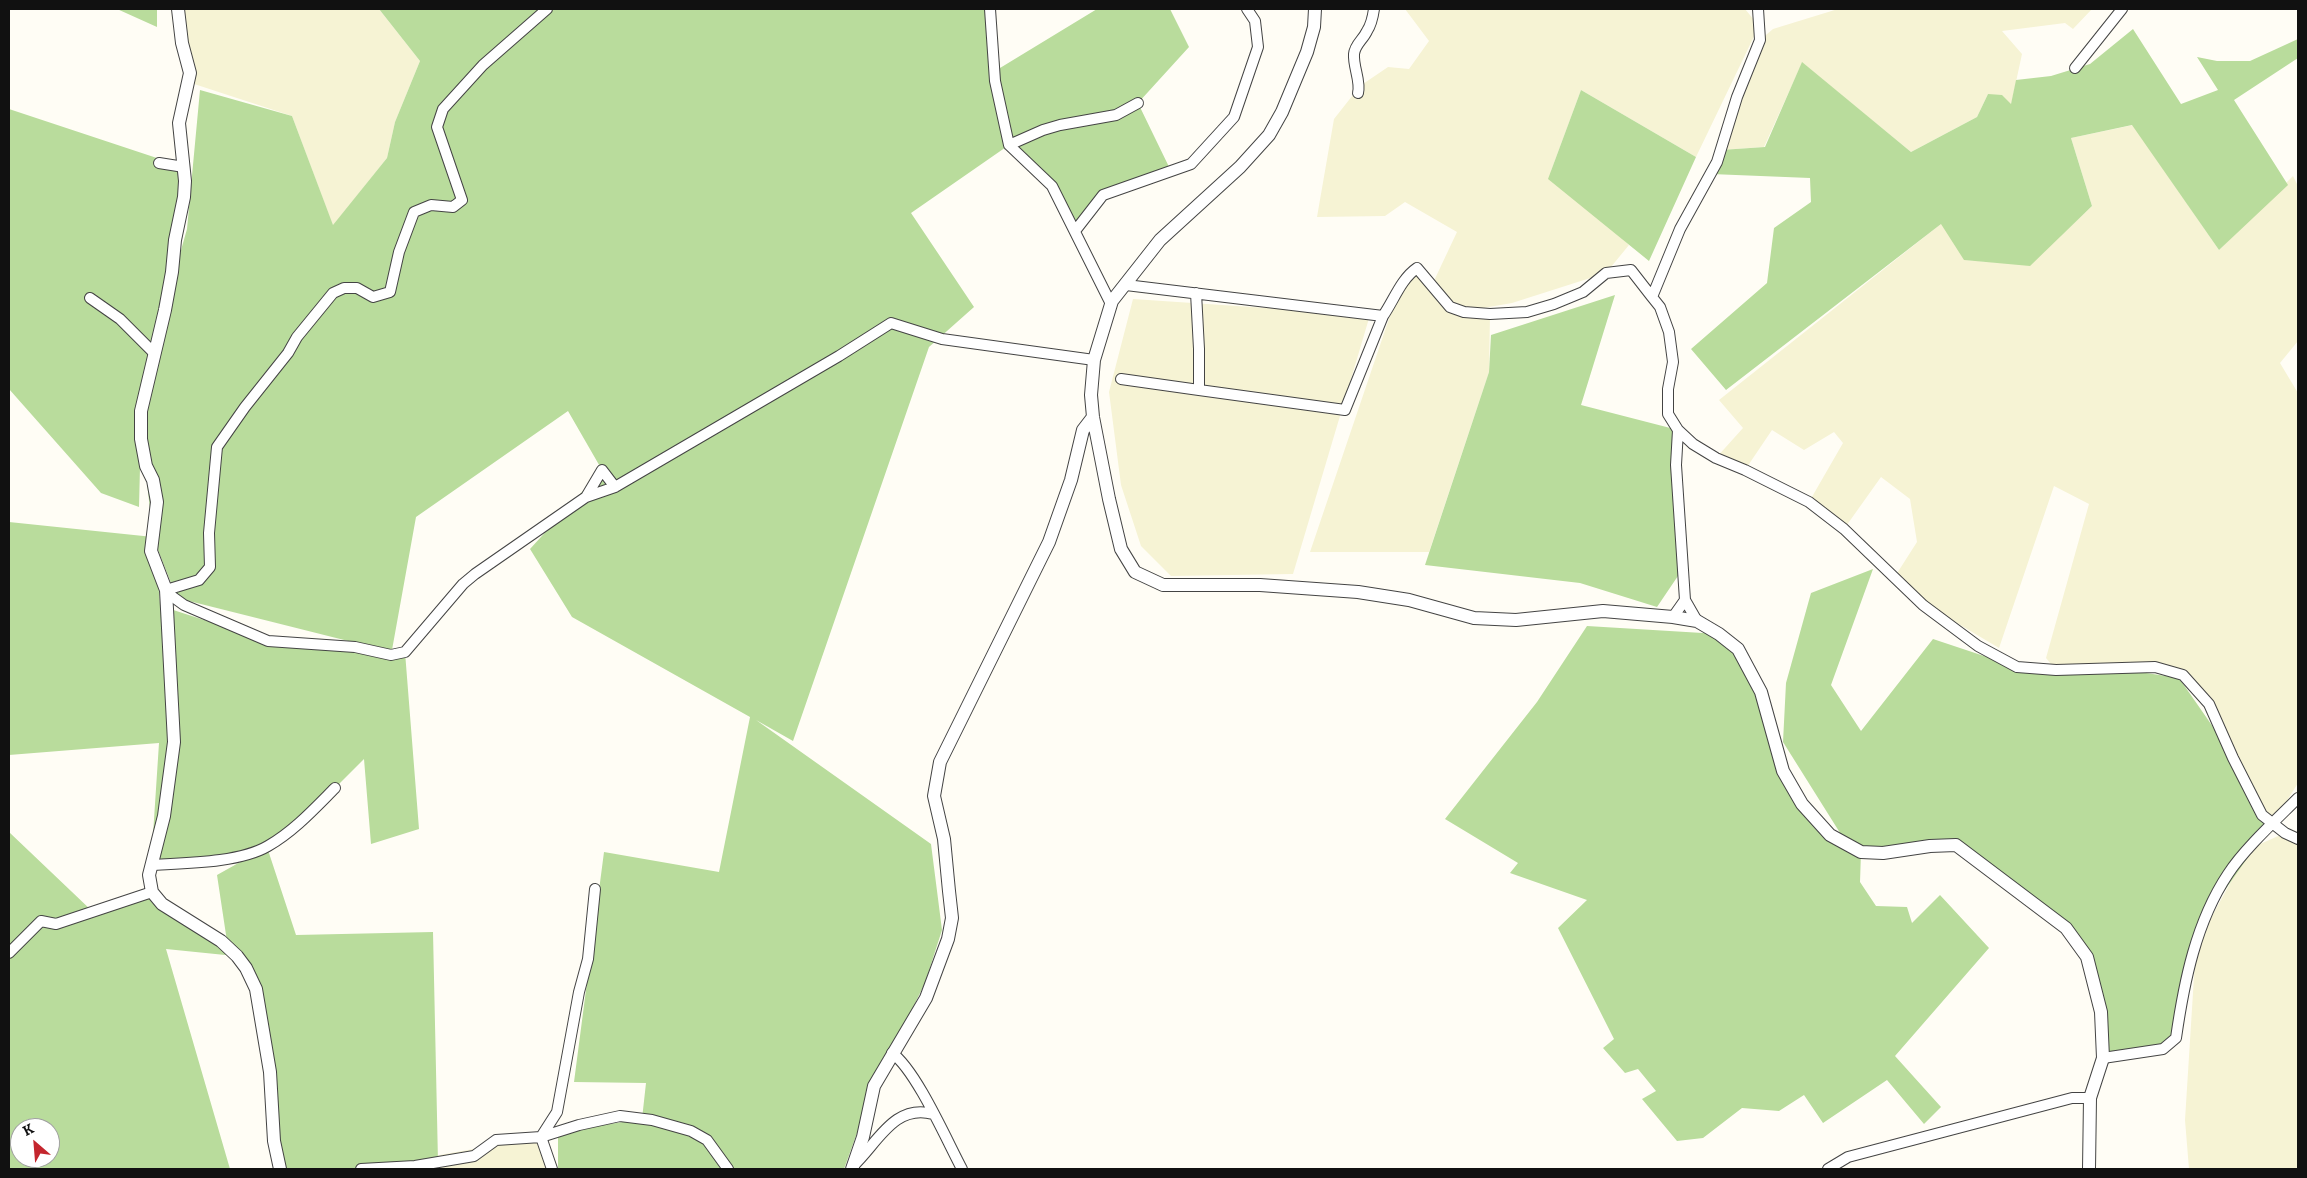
<!DOCTYPE html>
<style>
body{margin:0}
#map{position:relative;width:2307px;height:1178px;overflow:hidden;background:#fffdf5;font-family:Bitter,serif}
canvas{display:block}
.frame{position:absolute;inset:0;border:10px solid #111;pointer-events:none}
.north{position:absolute;left:10px;top:1118px;width:50px;height:50px;box-sizing:border-box;background:#fff;border:1px solid #a0a0a0;border-radius:50%;rotate:333deg;font-size:14px;font-weight:700;line-height:20px;text-align:center;color:#111}
.north::after{content:'';display:block;margin:auto;width:18px;height:22px;background:#c4262e;clip-path:polygon(50% 0,100% 100%,50% 72%,0 100%)}
</style>
<div id="map">
<canvas width="2307" height="1178"></canvas>
<div class="frame"></div>
<div class="north">K</div>
</div>
<script>
const ctx = document.querySelector('canvas').getContext('2d');
ctx.lineJoin = 'round';
function paint(path, color) {
  ctx.fillStyle = color;
  ctx.fill(path, 'evenodd');
}
function trace(path, color, width, dash) {
  ctx.strokeStyle = color;
  ctx.lineWidth = width;
  ctx.lineCap = dash ? 'butt' : 'round';
  ctx.setLineDash(dash || []);
  ctx.stroke(path);
}
paint(new Path2D(`
 M179,9h200l41,52 -25,61 -8,36 -54,68 -41,-110 -104,-34z
 M1405,9h340l14,17 -63,131 -115,-67 -30,81 78,74 -23,28 -94,30 -40,7 18,4 -1,58 -60,180h-119l87,-257 20,-27 15,17 25,-53 -52,-30 -20,14 -68,1 17,-98 26,-33 28,-19 21,2 20,-28z
 M1838,9h254l-19,20 -8,-6 -63,8 20,23 -11,51 -23,-11 -11,23 -66,35 -109,-89 -38,84 -43,3 39,-110 13,-11z
 M2133,125l86,125 74,-74 5,10v155l-18,22 18,30v390l-25,40 -17,-19 -47,-100 -19,-21 -35,-16 -99,3 -10,-12 43,-154 -35,-18 -55,162 -84,-50 -21,-20 23,-36 -7,-43 -29,-22 -37,52 -35,-27 34,-59 -9,-11 -30,18 -32,-20 -27,40 -29,-12 27,-30 -24,-28 223,-177 23,37 65,5 62,-59 -21,-68z
 M1133,299l237,16 -77,259 -122,2 -30,-30 -20,-61 -12,-93z
 M2285,833l13,1v335h-109l-4,-49 11,-175 53,-96z
 M541,1137l11,32h-185l5,-2z`), '#f6f3d4');
paint(new Path2D(`
 M117,9h40v18z
 M379,9h613l8,59 97,-59h73l19,38 -51,56 33,68 -68,24 -28,36 -23,-45 -43,-41 -98,68 63,94 -45,40 -136,394 -37,-21 175,124 11,86 -17,53 -51,103 -30,83h-286v-37l84,-13 4,-36 -72,-1 30,-230 115,20 31,-155 -178,-100 -42,-68 72,-79 -34,-59 -152,106 -24,133 13,2 14,177 -48,15 -7,-85 -66,66 -43,26 -104,14 8,-122 -150,12v-233l144,15 -12,-109 -2,79 -38,-14 -92,-104v-280l175,58 -43,244 21,-94 25,-88 13,-139 92,26 41,109 54,-67 8,-36 25,-61zM154,540l23,58 199,50 -116,-10 -93,-30 -3,37z
 M2133,29l48,75 37,-14 -21,-33 20,4h33l48,-22v19l-64,42 54,85 -69,65 -87,-125 -61,13 21,68 -62,60 -66,-6 -23,-36 -215,166 -35,-41 76,-66 7,-55 37,-26 -1,-24 -99,-4 10,-24 44,-3 37,-85 109,90 66,-35 11,-23 14,1 9,9 5,-24 35,-4 39,-12z
 M1581,90l115,67 -47,104 -101,-82z
 M1615,295l-34,110 97,25 4,140 -25,37 -77,-24 -155,-18 64,-193 2,-37z
 M1873,569l-42,116 30,46 72,-92 84,28h90l72,11 50,72 38,80 -65,93 -32,120 -67,15 -16,-101 -68,-65 -63,-47 -95,7 -1,30 16,24 31,1 5,16 28,-28 49,53 -94,108 46,51 -17,17 -37,-44 -64,43 -19,-28 -25,16 -37,-3 -39,30 -26,3 -35,-42 14,-8 -18,-22 -13,4 -22,-25 11,-9 -56,-111 29,-28 -77,-27 8,-10 -73,-44 92,-117 50,-76 132,8 24,23 59,147 45,40 -64,-102 3,-59 25,-90z
 M9,832l83,79 60,-19 76,56 -11,-73 50,-28 29,88 137,-3 5,230 -74,7h-80l-38,-201 -11,-12 -69,-7 64,220h-221zM20,1128h30v30h-30z`), '#b9dc9c');
const minor = new Path2D(`
 M990,9l5,72 14,64 43,41 59,118
 M1758,9l2,31 -23,57 -20,65 -37,67 -28,68 8,10 9,25 4,30 -5,27v25l10,16 15,14 23,14 29,12 64,32 35,27 79,76 55,41 39,21 39,3 99,-3 28,8 26,29 24,54 29,57 23,18 13,6
 M2075,68l47,-59
 M1358,93c3,-12 -5,-26 -4,-39 1,-10 9,-14 13,-23 4,-6 6,-15 7,-22
 M1009,145l34,-15 17,-5 56,-10 22,-12
 M159,163l25,4
 M1075,231l28,-36 88,-31 43,-47 24,-70 -3,-26 -8,-12
 M1126,285l257,31 -38,94 -146,-20v-41l-3,-56
 M90,298l30,21 34,34
 M1383,316c11,-16 18,-37 34,-48l33,39 14,5 26,2 37,-2 27,-8 29,-12 23,-19 25,-3 21,27
 M1121,379l78,11
 M615,487l224,-131 52,-33 51,16 152,21
 M166,590l33,-10 11,-13 -1,-34 8,-86 28,-40 43,-54 9,-16 36,-44 11,-5h13l16,9 17,-5 9,-40 15,-40 17,-7 22,2 9,-7 -25,-73 6,-18 40,-44 64,-56
 M166,592l18,13 84,36 87,6 36,8 14,-3 58,-68 12,-10 111,-77 16,-27 13,17 -29,10
 M1685,600l12,21
 M1673,617l12,-17 -9,-135 2,-35
 M151,865c34,-2 88,-2 117,-19 26,-15 46,-37 67,-58
 M9,953l32,-32 15,3 96,-32
 M892,1053c24,17 55,88 70,116
 M2103,1058l60,-9 13,-11c8,-56 20,-116 52,-164 16,-25 49,-55 70,-76
 M853,1166c24,-22 41,-63 80,-52
 M361,1169l54,-3 59,-10 22,-16 45,-3 38,-12 41,-9 32,4 39,11 16,9 21,29
 M552,1169l-11,-32 16,-25 22,-120 9,-33 7,-70
 M1828,1169l20,-12 224,-59h18`);
const tertiary = new Path2D(`
 M178,9l4,34 8,30 -11,50 6,58 -1,16 -9,43 -3,32 -7,38 -24,101v28l5,27 7,14 4,22 -6,49 15,39 8,152 -10,74 -15,59 3,17 10,12 59,37 16,15 9,12 10,21 14,83 4,69 6,28
 M1315,9l-1,18 -7,25 -25,60 -13,23 -29,32 -80,73 -48,61 -18,59 -3,35 2,22 16,82 12,50 14,23 28,13h97l98,7 51,8 65,18 42,2 87,-9 70,6 24,4 22,13 19,15 23,43 22,79 19,33 28,31 31,17 22,1 47,-7 26,-1 110,83 21,29 14,55 2,46 -13,40 -1,71
 M852,1169l11,-32 11,-51 52,-88 22,-59 4,-21 -3,-27 -5,-52 -10,-43 6,-34 109,-220 22,-62 12,-50 10,-13`);
trace(minor, '#444', 12);
trace(tertiary, '#444', 14);
trace(minor, '#fff', 10);
trace(tertiary, '#fff', 12);
</script>
